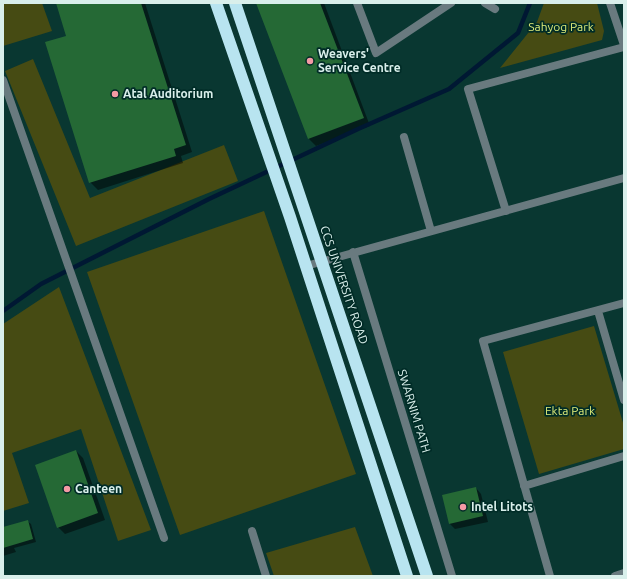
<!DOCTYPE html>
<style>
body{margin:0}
#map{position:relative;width:627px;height:579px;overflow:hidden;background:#093731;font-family:Ubuntu,sans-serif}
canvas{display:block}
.frame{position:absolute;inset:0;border:4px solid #d9efeb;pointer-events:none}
</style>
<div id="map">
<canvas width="627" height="579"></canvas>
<div class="frame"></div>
</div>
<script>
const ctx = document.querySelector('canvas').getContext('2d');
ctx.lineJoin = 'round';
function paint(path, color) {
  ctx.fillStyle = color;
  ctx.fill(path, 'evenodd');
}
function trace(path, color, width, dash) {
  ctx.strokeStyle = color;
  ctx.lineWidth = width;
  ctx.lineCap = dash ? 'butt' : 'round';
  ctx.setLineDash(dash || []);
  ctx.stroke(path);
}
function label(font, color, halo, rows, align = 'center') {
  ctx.font = font + ' Ubuntu,sans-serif';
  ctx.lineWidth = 3.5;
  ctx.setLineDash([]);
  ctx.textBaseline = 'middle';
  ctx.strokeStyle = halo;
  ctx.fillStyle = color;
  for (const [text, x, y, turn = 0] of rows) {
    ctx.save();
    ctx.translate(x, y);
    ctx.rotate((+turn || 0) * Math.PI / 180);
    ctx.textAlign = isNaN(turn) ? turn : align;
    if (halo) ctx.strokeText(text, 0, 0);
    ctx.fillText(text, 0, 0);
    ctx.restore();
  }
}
paint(new Path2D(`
 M3,3h39l10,28 -49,15z
 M544,3h53l7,28 -2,9 -102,28 37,-46z
 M33,59l57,139 134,-53 14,36 -162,65 -71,-175z
 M264,211l92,263 -176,61 -93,-263z
 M59,287l92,243 -33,11 -37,-112 -69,24 17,50 -26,8v-187z
 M594,326l30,100v23l-85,25 -36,-122z
 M355,527l18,49h-99l-8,-23z`), '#464b13');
paint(new Path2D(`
 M57,3h88l47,149 -11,4 2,7 -85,27 -8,-8 -23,-146z
 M258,3h66l46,123 -54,20 -7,-7z
 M76,451l7,7 22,62 -40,14 -7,-7z
 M476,488l5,6 7,28 -33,7 -5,-5 -7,-28z
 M27,521l4,3 5,18 -22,6 2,4 -13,4v-28z`), '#0007');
trace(new Path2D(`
 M3,311l38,-27 168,-85 149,-70 91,-40 69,-56 12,-30`), '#001833', 4.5);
paint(new Path2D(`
 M56,3h85l45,142 -12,4 2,7 -87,27 -44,-141 21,-6z
 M256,3h64l44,115 -56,21z
 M76,450l22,63 -41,15 -22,-63z
 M476,487l7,29 -34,8 -7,-29z
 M28,520l5,19 -30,9v-21z`), '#256935');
trace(new Path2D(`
 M357,3l19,50 75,-50
 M485,3l10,6
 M610,3l14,42
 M3,80l161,458
 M404,137l27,94
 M506,211l-38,-122 156,-42
 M353,252l99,324
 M306,266l318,-88
 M598,311l26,89
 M524,486l100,-30
 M252,531l14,45
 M550,576l-67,-235 141,-38
 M615,576l9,-3`), '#697a7f', 8);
trace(new Path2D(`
 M216,3l74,214 117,359
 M235,3l192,573`), '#b8e4f0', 12);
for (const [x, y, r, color] of [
 [310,61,4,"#f49aa4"],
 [115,94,4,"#f49aa4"],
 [67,489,4,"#f49aa4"],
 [463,507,4,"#f49aa4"]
]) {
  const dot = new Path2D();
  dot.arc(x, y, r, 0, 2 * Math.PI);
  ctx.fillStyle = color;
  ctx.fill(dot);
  trace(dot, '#002c27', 1.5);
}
label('12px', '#ddea79', '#002c27', [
 ["Sahyog Park",561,27],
 ["Ekta Park",570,411]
]);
label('bold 12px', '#d9efeb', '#002c27', [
 ["Weavers'",318,54],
 ["Service Centre",318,68],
 ["Atal Auditorium",123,94],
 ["Canteen",75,489],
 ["Intel Litots",471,507]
], 'left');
label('12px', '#d9efeb', '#002c27', [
 ["CCS UNIVERSITY ROAD",344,285,71],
 ["SWARNIM PATH",414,411,73]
]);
</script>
